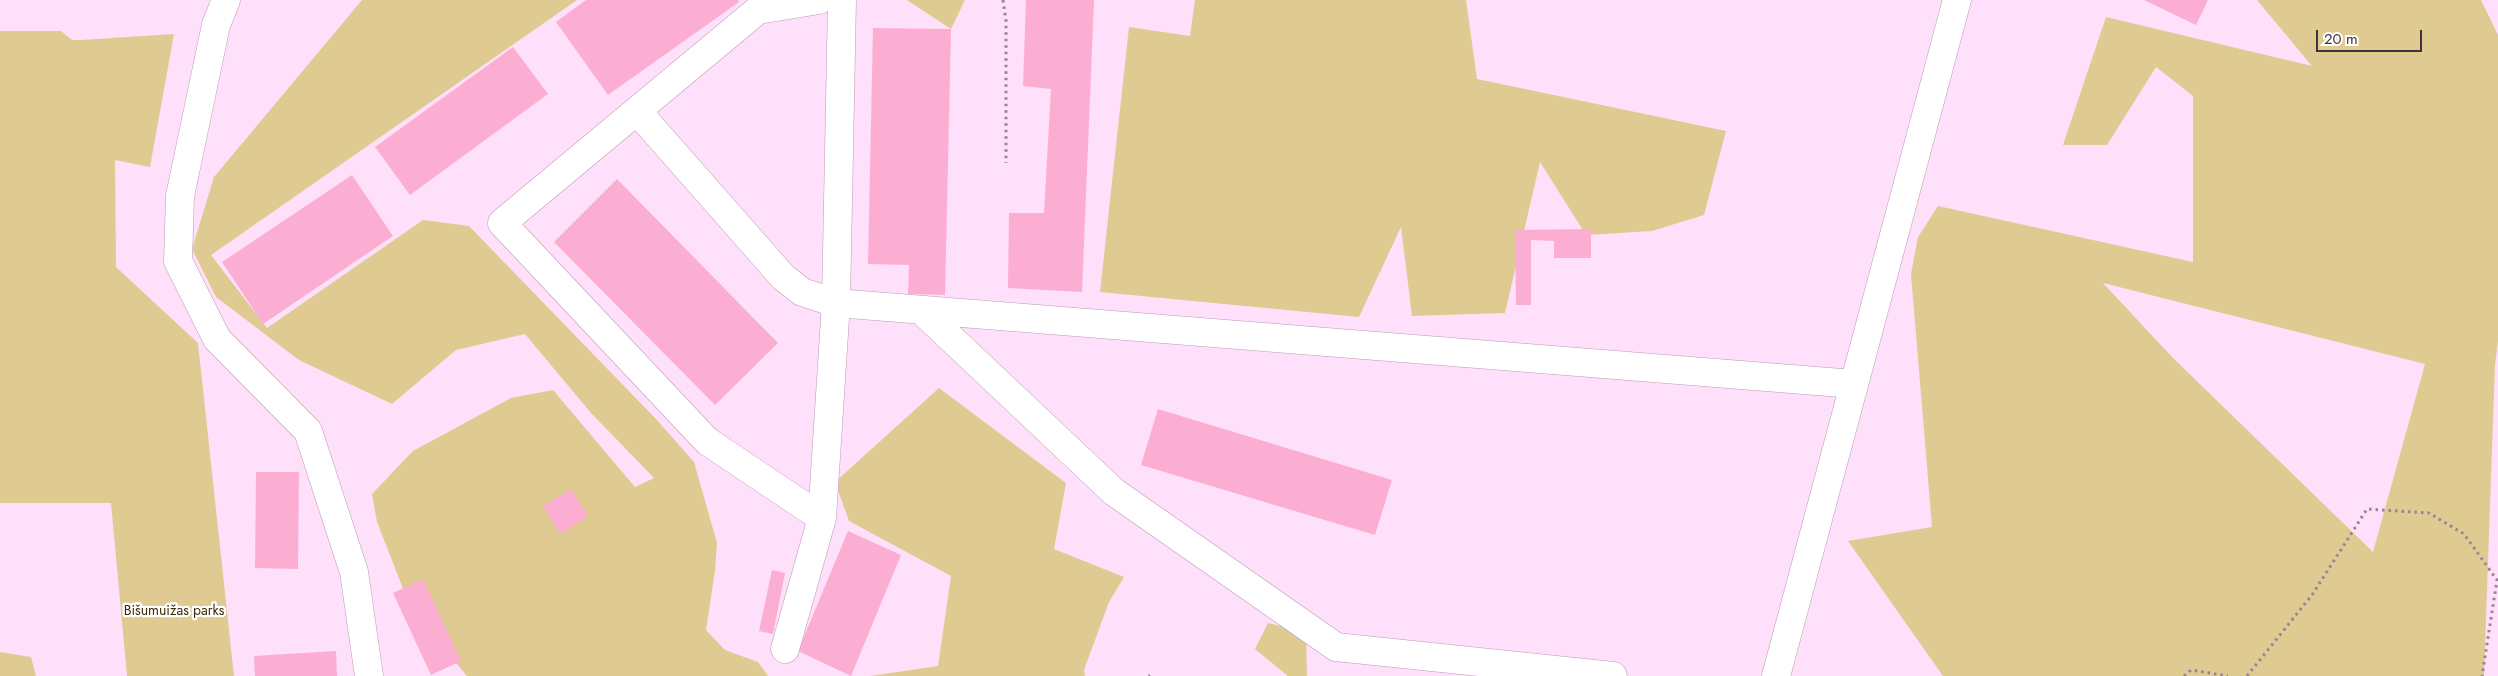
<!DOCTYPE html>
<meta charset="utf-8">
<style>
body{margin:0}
#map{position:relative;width:2498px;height:676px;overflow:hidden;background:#fee0fa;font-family:Jost,sans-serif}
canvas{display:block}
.scale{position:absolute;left:2316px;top:30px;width:106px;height:22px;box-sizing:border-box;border:2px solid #3f313d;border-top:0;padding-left:6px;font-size:15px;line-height:18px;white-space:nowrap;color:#3f313d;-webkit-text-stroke:4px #fff;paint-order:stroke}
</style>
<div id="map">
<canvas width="2498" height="676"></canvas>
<div class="scale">20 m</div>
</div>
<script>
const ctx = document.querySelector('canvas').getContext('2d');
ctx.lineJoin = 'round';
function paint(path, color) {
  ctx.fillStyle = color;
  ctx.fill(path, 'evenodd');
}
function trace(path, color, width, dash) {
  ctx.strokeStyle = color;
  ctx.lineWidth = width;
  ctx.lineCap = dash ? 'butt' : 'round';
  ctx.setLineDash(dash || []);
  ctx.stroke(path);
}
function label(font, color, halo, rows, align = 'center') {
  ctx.font = font + ' Jost,sans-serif';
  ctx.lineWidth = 4.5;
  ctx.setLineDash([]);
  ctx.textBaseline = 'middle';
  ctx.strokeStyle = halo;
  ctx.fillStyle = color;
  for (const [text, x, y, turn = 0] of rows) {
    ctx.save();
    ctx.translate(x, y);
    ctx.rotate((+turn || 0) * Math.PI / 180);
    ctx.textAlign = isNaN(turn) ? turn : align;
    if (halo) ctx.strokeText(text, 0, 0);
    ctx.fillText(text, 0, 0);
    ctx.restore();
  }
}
paint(new Path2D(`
 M362,0h215l-366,255 56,73 156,-108 46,6 187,193 38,43 23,81 -2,28 -9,59 19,20 33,12 10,14h-301l-56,-67 -34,-87 -5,-28 41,-43 98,-53 42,-8 82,97 19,-9 -63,-65 -66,-79 -69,16 -64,54 -93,-44 -83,-63 -24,-48 22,-72z
 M907,0h58l-14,29z
 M1195,0h271l11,79 249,52 -22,84 -52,16 -66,4 -46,-73 -35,151 -93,3 -11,-89 -42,90 -259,-25 29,-265 61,9z
 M2257,0h224l17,35v307l-3,22 -11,312h-541l-95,-135 84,-14 -21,-253 7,-37 20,-31 255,56v-166l-37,-29 -49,78h-44l43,-128 206,49zM2103,283l322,81 -52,188 -201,-195z
 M0,31h61l11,9h9l93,-6 -24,133 -35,-7 1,107 82,76 36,333h-107l-16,-173h-111z
 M939,388l127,95 -12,66 70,28 -15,25 -25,68 1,6h-215l68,-10 13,-90 -102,-55 -14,-39z
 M1268,623l38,9 1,44h-19l-33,-27z
 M0,652l31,5 5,19h-36z`), '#dfca92');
paint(new Path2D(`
 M586,0h152l1,2 -131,93 -52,-73z
 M1026,0h68l-12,292 -74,-4 1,-75h35l7,-124 -28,-3z
 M2144,0h64l-12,25z
 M873,28l78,1 -6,266 -37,-1 1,-29 -41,-1z
 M513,47l35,47 -138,101 -35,-48z
 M352,175l41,61 -130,88 -41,-62z
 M617,179l161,164 -63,62 -161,-163z
 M1591,229v29h-37v-17l-23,-1v65h-15l-1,-75z
 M1158,409l234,71 -17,55 -234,-70z
 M256,472h43l-1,97 -43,-1z
 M571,489l17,27 -28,18 -17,-28z
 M848,531l53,24 -50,121 -53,-25z
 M772,570l13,3 -12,61 -14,-3z
 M423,579l38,82 -30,14 -38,-82z
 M336,651l1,25h-82l-1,-20z`), '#fcaed2');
const minor = new Path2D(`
 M226,0l-10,25 -36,171 -2,65 39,78 91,92 46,141 15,104
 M819,0l-61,10 -256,213 205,218 115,77
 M842,0l-6,303 1018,81
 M637,111l146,166 19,15 34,11 -14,215 -37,131
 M921,310l193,182 222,155 277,29
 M1776,676l181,-676`);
trace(minor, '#bc9ab8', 29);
trace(new Path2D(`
 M1003,0l3,21v142
 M1149,676l1,-1
 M2184,676l7,-6 37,6
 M2247,676l65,-81 55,-86 62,4 35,21 33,46 -15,96`), '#988295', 3, [2.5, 4]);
trace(minor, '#fff', 28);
label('14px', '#392b00', '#fff', [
 ["Bišumuižas parks",174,612]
]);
</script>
